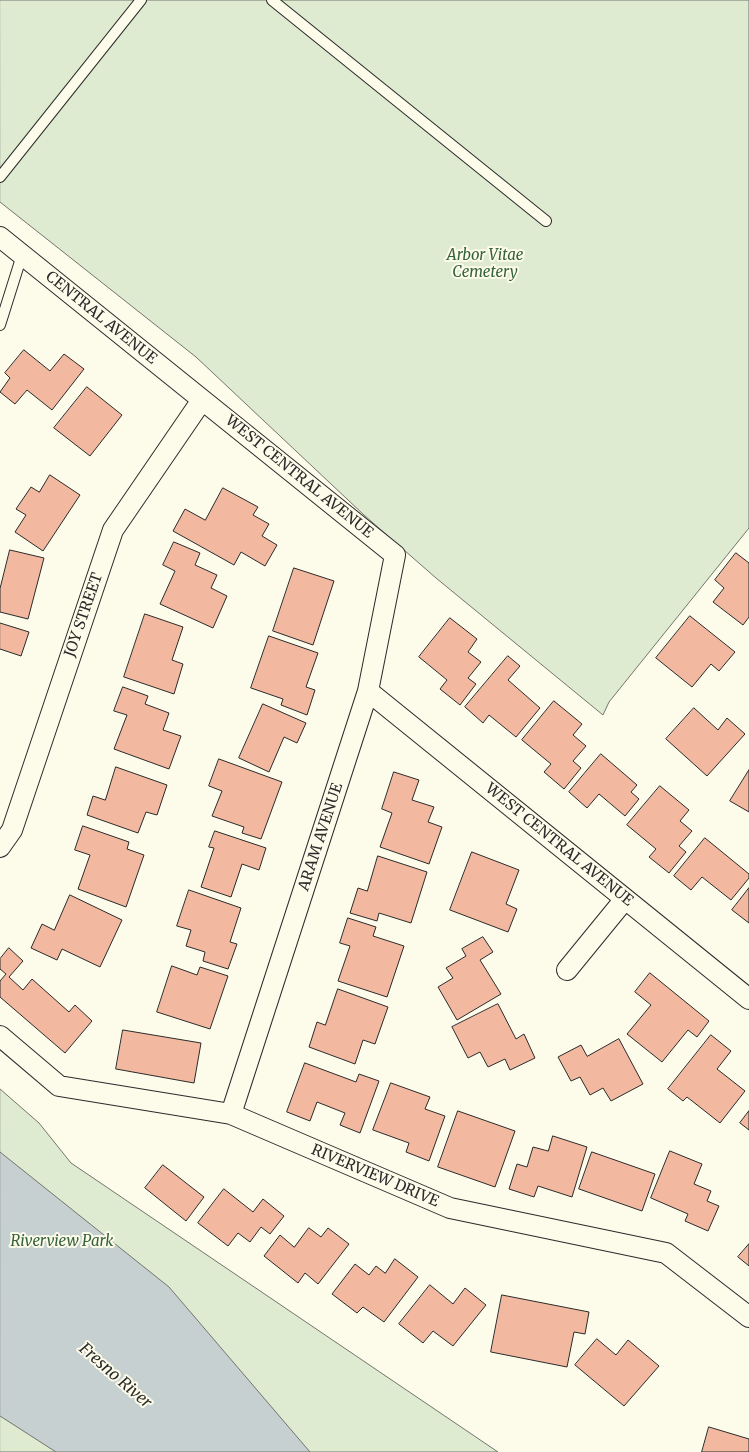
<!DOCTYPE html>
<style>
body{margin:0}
canvas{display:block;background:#fdfbea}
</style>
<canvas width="749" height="1452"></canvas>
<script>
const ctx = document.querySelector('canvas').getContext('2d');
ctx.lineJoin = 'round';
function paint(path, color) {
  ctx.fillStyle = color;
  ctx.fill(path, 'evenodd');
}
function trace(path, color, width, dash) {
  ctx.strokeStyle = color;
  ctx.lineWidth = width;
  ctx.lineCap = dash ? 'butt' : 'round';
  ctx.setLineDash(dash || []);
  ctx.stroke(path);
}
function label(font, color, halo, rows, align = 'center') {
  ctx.font = font + ' Merriweather,serif';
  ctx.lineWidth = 4;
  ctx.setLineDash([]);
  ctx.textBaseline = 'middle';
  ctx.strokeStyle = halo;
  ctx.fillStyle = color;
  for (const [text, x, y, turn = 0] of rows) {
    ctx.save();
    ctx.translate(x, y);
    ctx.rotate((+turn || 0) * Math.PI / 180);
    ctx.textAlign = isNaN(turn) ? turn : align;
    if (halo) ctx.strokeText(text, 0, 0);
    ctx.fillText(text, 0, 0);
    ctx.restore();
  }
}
const green = new Path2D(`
 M0,0h749v528l-140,174 -6,13 -167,-137 -72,-63 -168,-158 -196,-155z
 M0,1089l39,34 32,40 427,289h-498z`);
paint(green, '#deebd1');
trace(green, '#74746e', 1);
const water = new Path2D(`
 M0,1152l169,135 141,165h-254l-56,-36z`);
paint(water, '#c7d0d0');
trace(water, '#74746e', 1);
const building = new Path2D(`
 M24,350l26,21 14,-17 20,15 -32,41 -25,-20 -12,14 -15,-12 10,-14 -5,-5z
 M87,387l35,28 -32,41 -36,-28z
 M50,475l30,20 -37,56 -28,-19 11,-17 -10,-6 15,-22 8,5z
 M223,488l35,19 -5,8 16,9 -7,12 15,9 -12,21 -24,-14 -7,13 -61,-34 12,-22 20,11z
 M174,542l26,11 -5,12 22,10 -6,13 16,8 -14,32 -53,-24 15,-33 -12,-6z
 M10,550l34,8 -16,61 -28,-7v-23z
 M736,553l13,10v54l-6,8 -30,-23 11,-14 -9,-8z
 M294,568l40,13 -21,64 -40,-14z
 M145,614l38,13 -11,33 11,4 -9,30 -50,-17z
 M690,616l45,36 -16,19 -8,-7 -19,23 -36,-29z
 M450,618l27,21 -9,13 13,10 -13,16 8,6 -16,21 -20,-16 7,-9 -28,-23z
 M0,623l29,9 -8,24 -21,-7z
 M269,636l49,17 -12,34 9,3 -8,25 -26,-10 2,-6 -32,-11z
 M508,656l12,10 -12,14 32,28 -24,29 -27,-22 -6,8 -18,-16z
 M123,687l25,9 -3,8 24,9 -6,17 18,6 -12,33 -55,-20 13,-34 -13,-4z
 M554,701l28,23 -9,11 13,11 -13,15 8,7 -17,21 -20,-17 7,-8 -29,-24z
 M263,704l43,19 -9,20 -13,-6 -15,35 -30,-14z
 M694,708l24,22 9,-12 18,16 -38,42 -41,-37z
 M601,754l36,31 -6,7 8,7 -14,17 -26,-22 -12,14 -18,-16z
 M219,759l63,23 -21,57 -19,-6 2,-6 -32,-11 10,-25 -13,-5z
 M116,767l51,18 -10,30 -11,-3 -8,21 -51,-18 6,-19 12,4z
 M749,770v42l-19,-11z
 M394,772l25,8 -7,20 22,7 -6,15 14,5 -13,37 -49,-17 12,-34 -10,-4z
 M660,786l29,24 -9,11 12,10 -13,15 7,6 -17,21 -20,-16 7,-8 -29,-24z
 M83,826l46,16 -2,7 17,6 -18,52 -48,-18 12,-34 -15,-5z
 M215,831l51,17 -7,22 -17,-6 -11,33 -30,-10 13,-39 -5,-1z
 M705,838l44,36v4l-18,22 -29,-23 -11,13 -17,-14z
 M472,852l47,18 -13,34 11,5 -9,23 -58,-22z
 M378,856l49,16 -16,51 -32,-10 -2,8 -27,-8 8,-25 9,3z
 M749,888v35l-17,-13z
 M189,890l52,18 -11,34 7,2 -9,25 -25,-8 2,-9 -19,-6 5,-16 -14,-4z
 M70,895l52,25 -22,47 -38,-18 -5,11 -26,-12 11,-24 12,6z
 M348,918l28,9 -3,9 31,10 -17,51 -49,-16 12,-35 -10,-3z
 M483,937l10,15 -13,8 21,34 -44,26 -19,-33 15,-9 -7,-10 20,-12 -4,-7z
 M9,948l14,13 -14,16 14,13 9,-11 37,33 6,-7 17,16 -27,32 -65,-56v-16l6,-7 -6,-5v-10z
 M172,966l25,9 3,-8 28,9 -18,53 -53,-17z
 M650,973l59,48 -12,16 -9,-7 -26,32 -35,-28 24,-29 -16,-13z
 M338,989l50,18 -13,37 -12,-4 -8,24 -46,-17 8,-25 8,3z
 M498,1004l18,35 8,-5 11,24 -25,12 -5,-11 -17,8 -8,-15 -12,6 -16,-31z
 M123,1030l78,13 -7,40 -78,-14z
 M711,1035l20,16 -14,18 28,22 -25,32 -33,-26 -4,4 -15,-12z
 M619,1039l24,45 -32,17 -8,-13 -13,7 -10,-18 -9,4 -13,-24 23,-12 6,11z
 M305,1063l51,19 3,-8 20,7 -19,52 -20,-8 5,-12 -28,-11 -7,19 -23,-9z
 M391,1083l39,14 -5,12 20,7 -16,45 -23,-9 3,-9 -36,-13z
 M458,1111l57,20 -20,56 -57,-20z
 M749,1111v19l-9,-7z
 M553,1136l34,11 -15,50 -34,-11 -4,11 -25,-8 8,-25 10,3 6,-20 15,4z
 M670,1151l32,13 -8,20 17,7 -4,10 12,5 -11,25 -23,-10 3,-7 -37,-16z
 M592,1152l63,22 -13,37 -63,-22z
 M163,1165l41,32 -18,24 -41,-33z
 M224,1189l29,23 10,-13 21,17 -14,18 -9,-7 -11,15 -12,-9 -10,13 -30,-23z
 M309,1228l12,9 7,-9 21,16 -31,40 -13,-11 -7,10 -34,-27 16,-21 14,12z
 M749,1244v22l-11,-9z
 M395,1259l23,18 -34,45 -21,-15 -6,6 -25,-19 23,-30 14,11 7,-9 9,7z
 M430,1285l23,19 12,-16 21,17 -33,41 -20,-15 -10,12 -24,-19z
 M502,1295l87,17 -4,22 -11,-2 -7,35 -76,-15z
 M597,1339l19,16 12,-15 31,26 -35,40 -49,-41z
 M709,1427l40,12v13h-47z`);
paint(building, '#f2b8a0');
trace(building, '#2b2b2b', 1);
const lane = new Path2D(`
 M272,0l274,221
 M0,177l141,-177
 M0,325l22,-70`);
const street = new Path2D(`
 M0,237l395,318 -27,136 -137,423
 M368,691l381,308
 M0,847l12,-17 101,-300 89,-130
 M567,970l58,-71
 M0,1036l59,50 172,28 219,94 216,45 83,64`);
trace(lane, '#2b2b2b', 12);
trace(street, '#2b2b2b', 22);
trace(lane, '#fdfbea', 10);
trace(street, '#fdfbea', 20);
label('italic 15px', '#34623c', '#fdfbea', [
 ["Arbor Vitae",485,256],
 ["Cemetery",485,273],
 ["Riverview Park",62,1242]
]);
label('15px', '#2b2b2b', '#fdfbea', [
 ["CENTRAL AVENUE",101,318,39],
 ["WEST CENTRAL AVENUE",299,477,39],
 ["JOY STREET",84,615,-71],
 ["ARAM AVENUE",321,837,-72],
 ["WEST CENTRAL AVENUE",559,845,39],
 ["RIVERVIEW DRIVE",375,1176,23]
]);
label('italic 16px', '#2b2b2b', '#fdfbea', [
 ["Fresno River",115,1376,41]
]);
</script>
